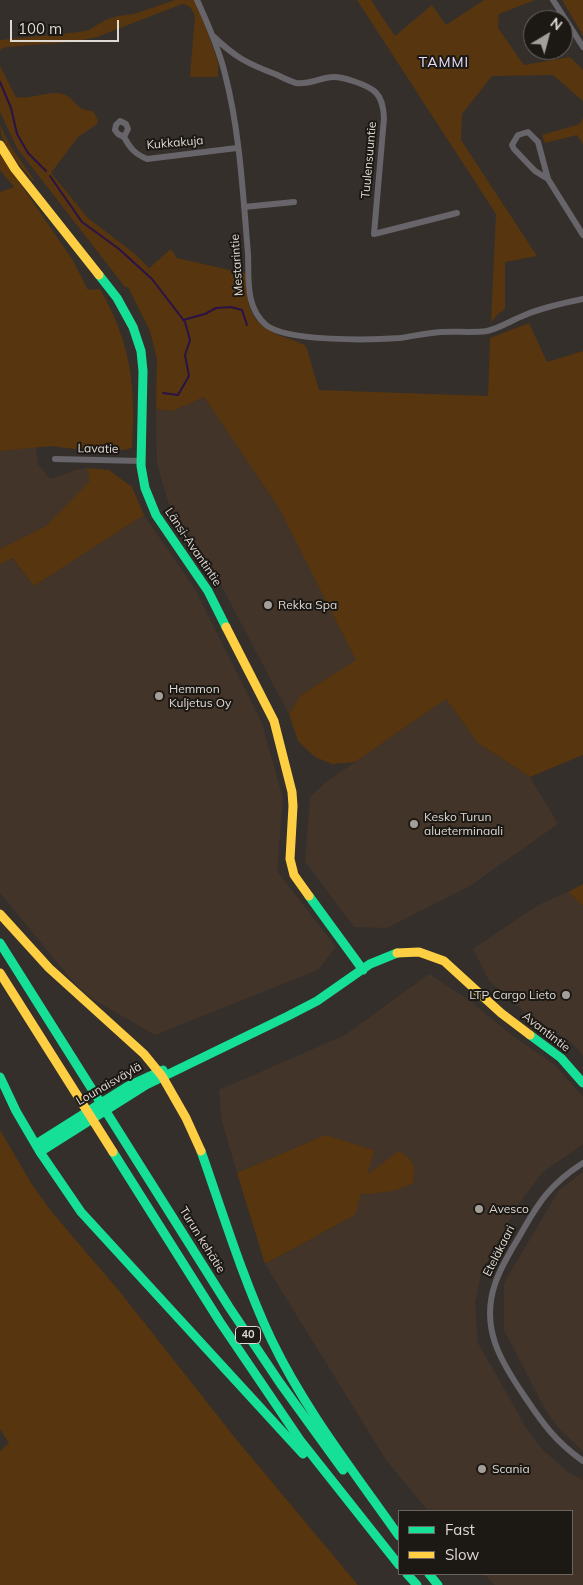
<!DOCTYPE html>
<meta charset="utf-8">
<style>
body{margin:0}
#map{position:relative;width:583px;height:1585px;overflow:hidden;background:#342f2b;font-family:Mulish,sans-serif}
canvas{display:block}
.legend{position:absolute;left:398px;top:1510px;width:175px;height:65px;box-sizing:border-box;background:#1c1814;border:1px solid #6a6560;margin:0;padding:6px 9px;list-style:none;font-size:15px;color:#dfd9d3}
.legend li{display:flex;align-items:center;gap:10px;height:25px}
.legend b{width:25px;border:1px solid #6a6560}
.north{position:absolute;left:523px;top:10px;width:50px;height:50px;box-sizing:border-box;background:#1c1814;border:1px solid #6a6560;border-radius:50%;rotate:37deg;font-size:14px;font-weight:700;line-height:20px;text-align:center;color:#dfd9d3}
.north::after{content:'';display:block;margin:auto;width:18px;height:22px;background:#a39e98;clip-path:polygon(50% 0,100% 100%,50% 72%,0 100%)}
.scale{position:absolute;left:10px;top:20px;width:109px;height:22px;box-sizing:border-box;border:2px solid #dfd9d3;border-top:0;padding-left:6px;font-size:15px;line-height:18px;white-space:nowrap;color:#dfd9d3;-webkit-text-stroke:4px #1c1814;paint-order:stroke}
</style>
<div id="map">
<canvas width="583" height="1585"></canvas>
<ul class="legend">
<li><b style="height:6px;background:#16e098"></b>Fast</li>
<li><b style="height:6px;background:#ffcf43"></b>Slow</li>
</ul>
<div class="north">N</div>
<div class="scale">100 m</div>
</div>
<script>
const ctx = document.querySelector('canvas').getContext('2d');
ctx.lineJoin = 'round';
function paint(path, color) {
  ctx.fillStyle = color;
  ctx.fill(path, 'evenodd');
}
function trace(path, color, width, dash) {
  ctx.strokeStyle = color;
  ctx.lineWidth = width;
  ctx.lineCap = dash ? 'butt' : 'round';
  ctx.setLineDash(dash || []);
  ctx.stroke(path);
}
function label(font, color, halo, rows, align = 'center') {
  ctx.font = font + ' Mulish,sans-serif';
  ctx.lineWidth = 4;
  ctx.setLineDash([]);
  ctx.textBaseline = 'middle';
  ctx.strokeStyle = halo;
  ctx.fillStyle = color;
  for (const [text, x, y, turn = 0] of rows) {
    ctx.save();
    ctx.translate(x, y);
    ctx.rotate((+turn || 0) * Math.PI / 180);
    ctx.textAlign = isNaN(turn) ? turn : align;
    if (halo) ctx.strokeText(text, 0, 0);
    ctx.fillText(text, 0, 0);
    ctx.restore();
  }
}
paint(new Path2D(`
 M204,397l75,111 78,153 -56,34 -12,19 -73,-138 -48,-74 -11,-38 -1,-55 17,2z
 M36,447l2,17 12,15 26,-9 11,-2 4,13 -45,45 -46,23v-98z
 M144,515l51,74 67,134 21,76 -6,72 59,76 -18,23 -163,65 -64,-37 -17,-15 -74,-90v-329l11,-6 23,28z
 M446,699l32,44 52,34 28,47 -88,62 -83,42 -33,-1 -49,-65 5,-65 16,-15z
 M568,892l15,14v150l-10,-12 -48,-32 -36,-31 -16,-32 65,-44z
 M429,974l40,26 41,34 45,31 28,32v47l-41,29 -24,32 -37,68 -6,31 3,39 49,86 16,21 25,22 15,8v105h-88l-11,-11h88v-63h-144l-42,-51 -121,-196 90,-49 -30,-80 -88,38 -15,-51 -3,-32 126,-55z
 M583,1172v279l-22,-20 -15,-20 -42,-81v-47l55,-93z`), '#423428');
paint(new Path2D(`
 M175,0h20l23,61v16h-28l5,-61c-3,-7 -5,-11 -13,-12l-85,33 -25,5 -65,5 -6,2 -1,2v-11l79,-8 10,-2 16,-10 13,-4 16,-2z
 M357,0h14l24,36 37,-31 14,20 38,-25h51l-36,14 -1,14 26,37 46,-8 13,13v31l-30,-26 -61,1 -30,38 -1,26 76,116 -32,6v47l-8,6 -6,8 5,-109z
 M562,0h21v35z
 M0,66l16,31c16,3 32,-7 47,-3 14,5 12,17 30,17l5,9 -1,4 -19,13 -27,36 37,45 47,36 14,14 22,-19 6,9 70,16c-2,24 1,48 27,59 10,5 22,7 32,13l13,44 169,6 2,-58 39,-15 18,39 36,-11v404l-53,22 -52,-34 -32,-44 -91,63 -23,2 -17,-7 -17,-16 -9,-27 12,-19 55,-35 -77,-152 -75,-111 -31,14 -17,-2 1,-50 -7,-28 -22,-44h-3l-108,-139 -17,-36z
 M583,118v26l-6,-9 -32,8 -3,-8 38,-11z
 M0,125l11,22 24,34 -3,-1c-12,-15 -32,-35 -32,-55z
 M0,154l72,105 16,31 12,-1c31,54 36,97 32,159l-9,2h-41l-31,-4 -51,5v-259l14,-5 -14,-17z
 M87,468l22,2 23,17 12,28 -110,71 -22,-28 -12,6v-15l46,-23 44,-45z
 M583,884v22l-15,-14z
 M0,1130l31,53 20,28 69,81 116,147 122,146h-358v-134l9,-8 -9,-14z
 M325,1135l49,15 -7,25 32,-24c15,10 17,14 14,32 -18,9 -32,10 -52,11l-6,21 -90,49 -28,-91z`), '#57350e');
trace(new Path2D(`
 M0,82l11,26 6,26 11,19 18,18
 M50,176l32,46 37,27 33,30 33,43 5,18 -5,15 4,21 -11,19 -15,-2
 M183,320l22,-6 11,-6 15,-1 11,3 5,15`), '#2a1346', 2);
trace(new Path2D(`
 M197,0c11,24 22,49 28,74 15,58 18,121 23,180 1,25 -3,53 18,71 21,17 106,15 134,13 14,-2 27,-5 41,-6 15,-1 31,1 46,-1 13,-3 25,-11 38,-16 19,-8 38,-12 58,-16
 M553,0l30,47
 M213,36c22,21 33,27 62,38 7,3 14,7 21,9 14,2 25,-6 38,-6 7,0 13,2 19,4 22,7 30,13 31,37l-10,116 83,-21
 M124,137l-6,-3 -3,-4 1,-5 4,-4 6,3 2,5 -4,8c6,11 11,17 23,22l90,-11
 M548,179l-13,-8 -21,-22 -2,-4 6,-10 10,-3 10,10 10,37 35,56
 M244,207l50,-5
 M55,459l86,2
 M583,1163c-33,21 -45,40 -64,74 -9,15 -19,31 -24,47 -15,44 6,78 30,113 18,27 31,45 58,64`), '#67646a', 6);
trace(new Path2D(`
 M99,275l18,23 16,29 8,24 2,20 -2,95 4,22 11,27 52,76 18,36
 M309,896l54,74
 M0,943l229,364 51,76 63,87
 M530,1035l31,23 22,25
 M0,1077l16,34 24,41 41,60 222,242
 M36,1144l92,-58 35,-16
 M201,1151c22,63 42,128 70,188 34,71 83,133 128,197
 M40,1152l106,-67 142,-69 29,-15 53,-37 27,-11
 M113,1152l107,170 80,118 99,125
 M407,1574l10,11
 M429,1574l9,11`), '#16e098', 9);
trace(new Path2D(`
 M0,145l15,24 84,106
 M226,627l48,94 18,71 1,14 -3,53 4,16 15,21
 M0,914l49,54 95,86 18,22 24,42 15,33
 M397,953l22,-1 25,9 57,52 29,22
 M0,973l113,179`), '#ffcf43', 9);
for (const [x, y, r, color] of [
 [268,605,5,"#a39e98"],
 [159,696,5,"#a39e98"],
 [414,824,5,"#a39e98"],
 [566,995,5,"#a39e98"],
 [479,1209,5,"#a39e98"],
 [482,1469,5,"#a39e98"]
]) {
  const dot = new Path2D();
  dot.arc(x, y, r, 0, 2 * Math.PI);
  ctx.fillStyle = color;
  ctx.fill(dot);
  trace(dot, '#1c1814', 2);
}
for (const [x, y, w] of [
 [248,1335,25]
]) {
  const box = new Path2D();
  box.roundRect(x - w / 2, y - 8.5, w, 17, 4);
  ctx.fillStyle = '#1c1814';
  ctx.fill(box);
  trace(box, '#dfd9d3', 1);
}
label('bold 11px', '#dfd9d3', null, [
 ["40",248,1335]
]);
label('12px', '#dfd9d3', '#1c1814', [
 ["Kukkakuja",175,143,-5],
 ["Tuulensuuntie",369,160,-85],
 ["Mestarintie",237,265,-94],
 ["Lavatie",98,449,1],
 ["Länsi-Avantintie",193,547,56],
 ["Avantintie",546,1032,38],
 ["Lounaisväylä",109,1084,-30],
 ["Turun kehätie",202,1240,58],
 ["Eteläkaari",499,1251,-63]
]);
label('12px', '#dfd9d3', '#1c1814', [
 ["Rekka Spa",278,605],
 ["Hemmon",169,689],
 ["Kuljetus Oy",169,703],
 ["Kesko Turun",424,817],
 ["alueterminaali",424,831],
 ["LTP Cargo Lieto",556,995,"right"],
 ["Avesco",489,1209],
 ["Scania",492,1469]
], 'left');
ctx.letterSpacing = '1px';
label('14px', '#e6defb', '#1c1814', [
 ["TAMMI",444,63]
]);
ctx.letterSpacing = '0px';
</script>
